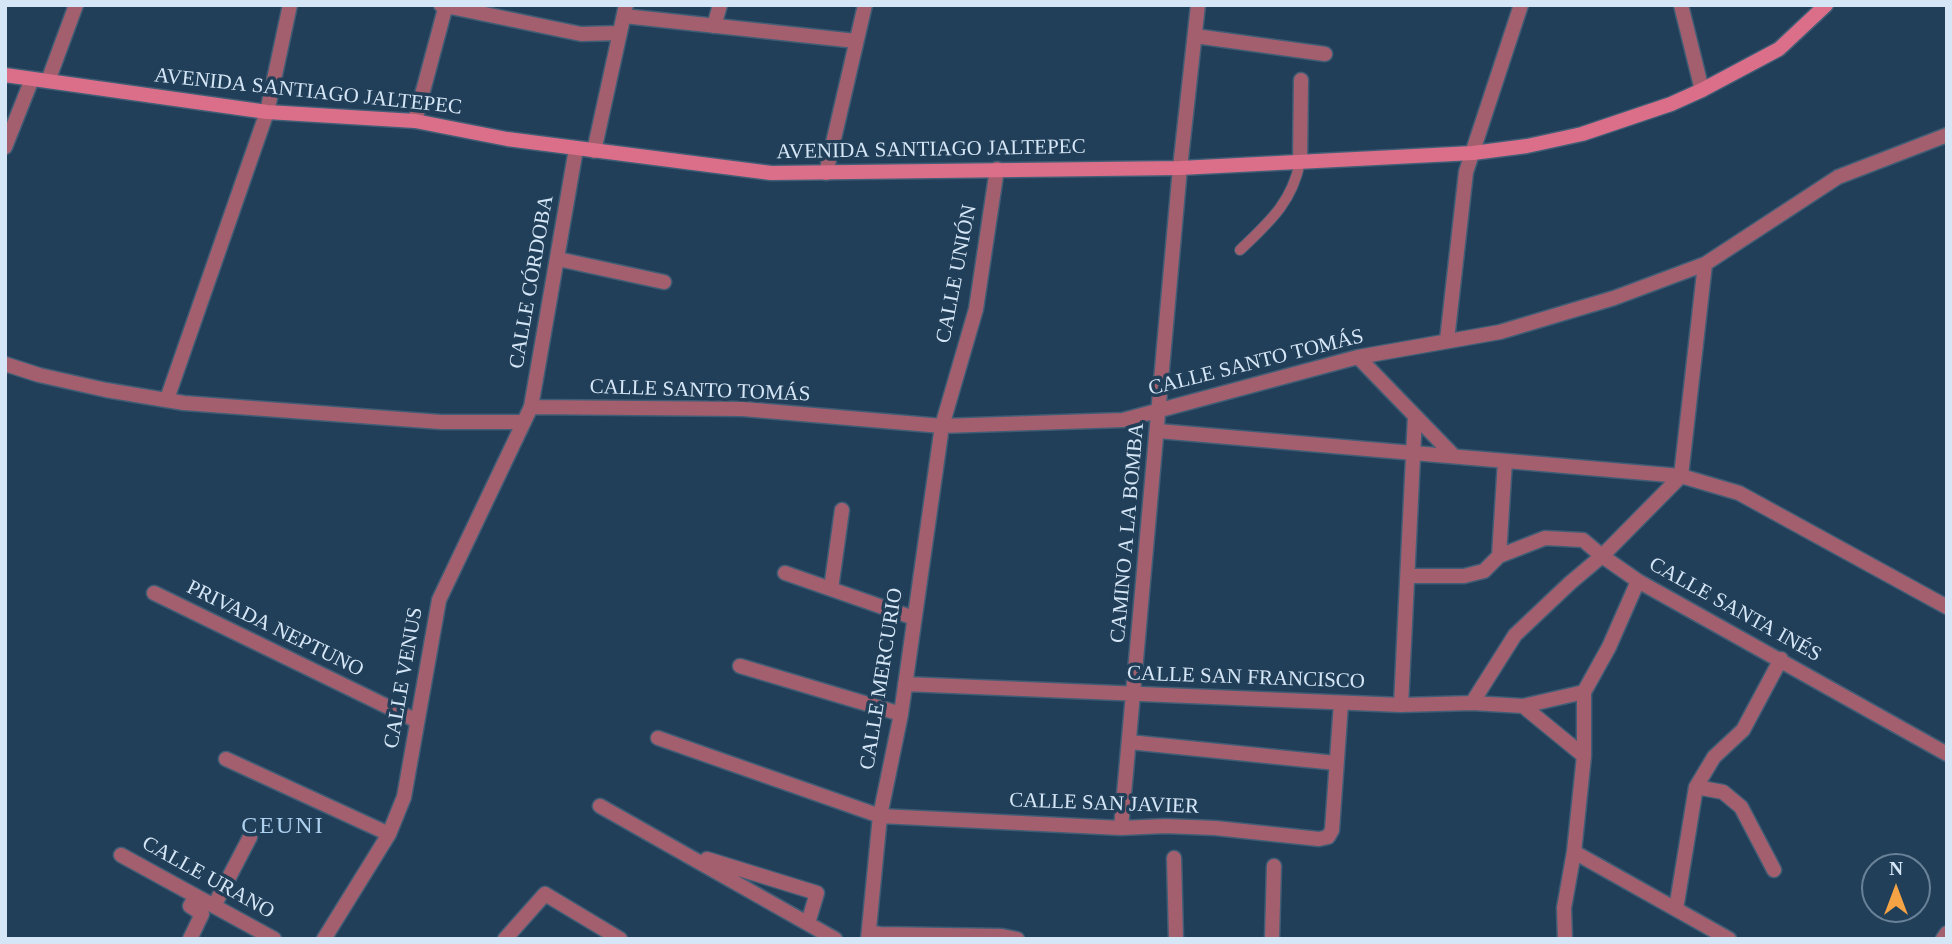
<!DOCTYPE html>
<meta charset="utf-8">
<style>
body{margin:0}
#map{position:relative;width:1952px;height:944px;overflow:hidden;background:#213f59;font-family:Georgia,serif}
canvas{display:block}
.frame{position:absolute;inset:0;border:7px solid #d5e6f6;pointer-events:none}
.north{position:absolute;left:1861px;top:853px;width:70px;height:70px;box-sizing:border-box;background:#213f59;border:2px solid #698298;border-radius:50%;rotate:0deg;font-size:19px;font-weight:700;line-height:28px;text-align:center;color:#d5e6f6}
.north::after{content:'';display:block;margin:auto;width:24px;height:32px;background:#f4a345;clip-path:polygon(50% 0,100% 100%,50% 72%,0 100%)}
</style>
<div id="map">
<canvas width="1952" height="944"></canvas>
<div class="frame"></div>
<div class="north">N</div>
</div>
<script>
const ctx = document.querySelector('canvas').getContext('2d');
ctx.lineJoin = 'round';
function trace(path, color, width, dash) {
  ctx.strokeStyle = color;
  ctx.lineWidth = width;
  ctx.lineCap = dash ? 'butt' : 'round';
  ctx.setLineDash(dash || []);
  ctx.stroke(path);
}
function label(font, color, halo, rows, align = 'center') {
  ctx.font = font + ' Georgia,serif';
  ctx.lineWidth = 7;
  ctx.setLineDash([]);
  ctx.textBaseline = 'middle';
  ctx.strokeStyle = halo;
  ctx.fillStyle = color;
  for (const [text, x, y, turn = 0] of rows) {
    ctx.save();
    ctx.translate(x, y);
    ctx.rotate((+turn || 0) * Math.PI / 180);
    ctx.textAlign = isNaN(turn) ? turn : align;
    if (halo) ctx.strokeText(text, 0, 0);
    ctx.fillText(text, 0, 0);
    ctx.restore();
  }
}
const lane = new Path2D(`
 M1240,250c28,-27 52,-47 60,-88`);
const street = new Path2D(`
 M441,5l140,29 39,-1
 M1681,5l21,85
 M624,16l232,25
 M714,26l6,-21
 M1195,36l130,18
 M48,81l28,-76
 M415,121l31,-116
 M5,147l27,-68
 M594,151l32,-146
 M1300,162l1,-82
 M826,173l39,-168
 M558,259l106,23
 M1447,340l19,-168 55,-167
 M1358,357l95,98
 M5,364l34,11 67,15 78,13 257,19h83
 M167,399l100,-287 23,-107
 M531,407l212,2 199,17 181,-6 235,-63 142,-25 114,-34 91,-34 133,-87 109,-42
 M1158,431l523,45 58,17 208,114
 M1499,556l6,-95
 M785,573l129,45
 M1408,576h56l20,-5 15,-15 46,-18 38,2 19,16 36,25 309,173
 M831,589l11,-79
 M154,593l263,128
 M740,666l161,48
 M905,684l496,21 71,-2 51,3 61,-14
 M1472,703l43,-68 55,-52 32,-27 79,-80 24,-212
 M1401,705l14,-289
 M1523,706l61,50
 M658,738l222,78 241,12 44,-2 50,2 104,11 9,-2 4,-7 9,-127
 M1129,742l207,21
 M226,759l163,75
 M1696,787l27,5 18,15 33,63
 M600,806l235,133
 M1121,828l59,-660 18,-163
 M1574,852l155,87
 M121,855l153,84
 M1174,858l2,81
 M707,859l110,34 -9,30
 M214,906l36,-69
 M1676,909l20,-122 18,-30 29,-27 38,-71
 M870,932l10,2 122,2 15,3
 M190,939l12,-25 -12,-8 6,-10
 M324,939l65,-105 15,-37 35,-197 92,-193 45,-258
 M505,939l40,-45 75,45
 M868,939l12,-123 21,-102 41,-288 34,-117 21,-140
 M1272,939l2,-73
 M1565,939l-1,-31 10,-56 10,-96v-64l25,-45 29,-66
 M1943,939l4,-6`);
const secondary = new Path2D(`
 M5,75l262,37 148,9 92,18 264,34 409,-5 293,-15 54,-7 55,-12 89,-30 31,-14 77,-41 47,-44`);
trace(lane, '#415d75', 12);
trace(street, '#415d75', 17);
trace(secondary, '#415d75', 17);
trace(lane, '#a35f6e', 10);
trace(street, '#a35f6e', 14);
trace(secondary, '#db6f89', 14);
label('21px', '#d5e6f6', '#213f59', [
 ["AVENIDA SANTIAGO JALTEPEC",308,92,6],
 ["AVENIDA SANTIAGO JALTEPEC",931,150,-1],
 ["CALLE UNIÓN",957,274,-79],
 ["CALLE CÓRDOBA",532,282,-80],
 ["CALLE SANTO TOMÁS",1256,363,-14],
 ["CALLE SANTO TOMÁS",700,391,2],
 ["CAMINO A LA BOMBA",1128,533,-85],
 ["CALLE SANTA INÉS",1735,610,29],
 ["PRIVADA NEPTUNO",275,629,26],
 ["CALLE VENUS",404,678,-80],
 ["CALLE SAN FRANCISCO",1246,678,2],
 ["CALLE MERCURIO",882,679,-81],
 ["CALLE SAN JAVIER",1104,804,2],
 ["CALLE URANO",208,878,29]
]);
ctx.letterSpacing = '2px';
label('24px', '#add0ef', '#213f59', [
 ["CEUNI",283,827]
]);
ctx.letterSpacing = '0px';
</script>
